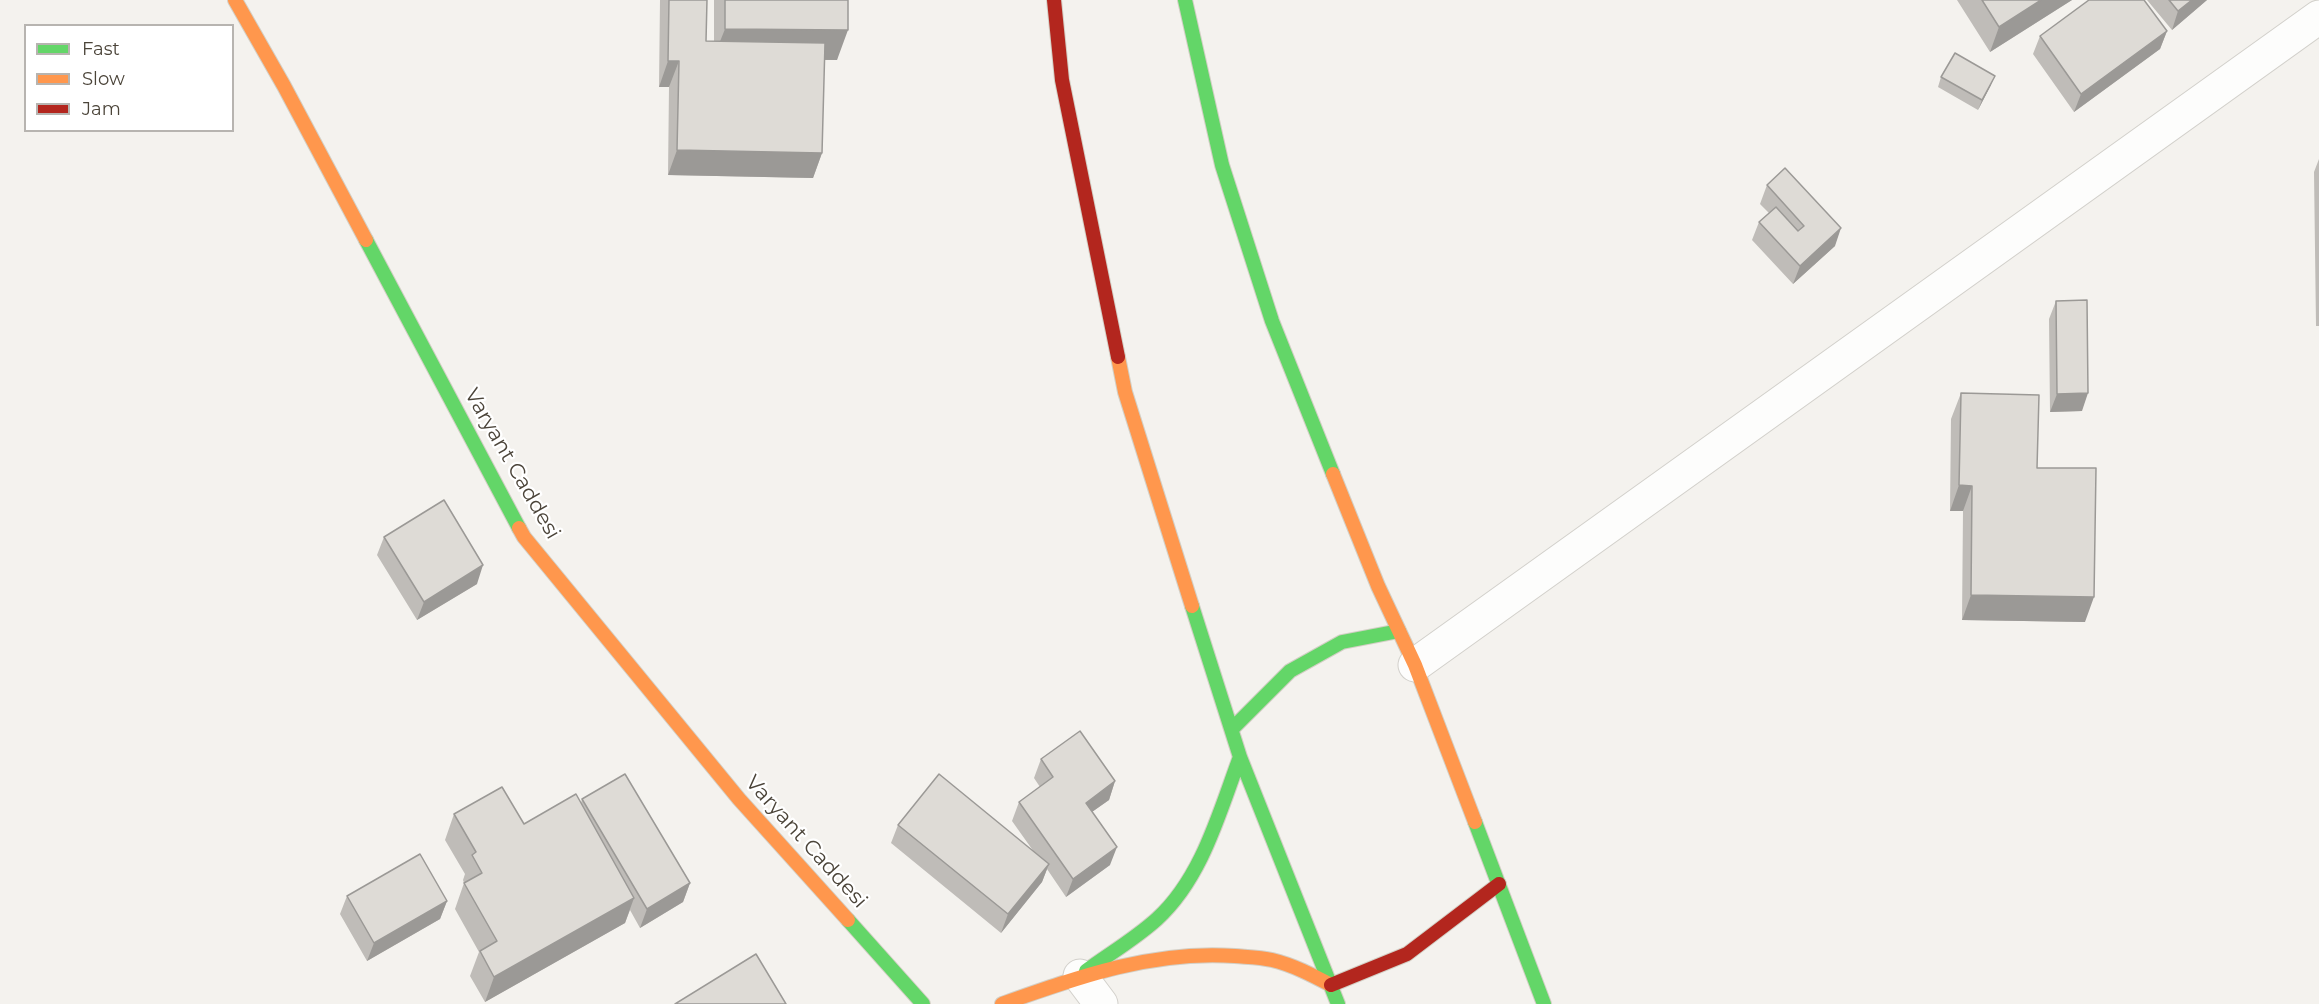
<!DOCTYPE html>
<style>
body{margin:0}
#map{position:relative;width:2319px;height:1004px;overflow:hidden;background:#f4f2ee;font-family:Montserrat,sans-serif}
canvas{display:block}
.legend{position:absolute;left:24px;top:24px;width:210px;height:108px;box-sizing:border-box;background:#fff;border:2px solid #b7b4b0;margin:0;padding:8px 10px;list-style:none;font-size:18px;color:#4b4439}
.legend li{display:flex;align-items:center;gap:12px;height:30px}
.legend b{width:30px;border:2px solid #b7b4b0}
</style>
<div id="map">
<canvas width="2319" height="1004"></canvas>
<ul class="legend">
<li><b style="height:8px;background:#63d668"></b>Fast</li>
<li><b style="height:8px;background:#ff974d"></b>Slow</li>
<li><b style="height:8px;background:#b3261e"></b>Jam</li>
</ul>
</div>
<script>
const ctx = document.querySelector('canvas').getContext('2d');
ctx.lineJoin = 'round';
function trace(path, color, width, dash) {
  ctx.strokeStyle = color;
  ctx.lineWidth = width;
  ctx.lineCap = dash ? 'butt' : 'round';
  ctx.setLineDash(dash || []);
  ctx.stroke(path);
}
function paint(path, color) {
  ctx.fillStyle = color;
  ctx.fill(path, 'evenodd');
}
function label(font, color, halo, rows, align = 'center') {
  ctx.font = font + ' Montserrat,sans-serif';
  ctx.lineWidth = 4.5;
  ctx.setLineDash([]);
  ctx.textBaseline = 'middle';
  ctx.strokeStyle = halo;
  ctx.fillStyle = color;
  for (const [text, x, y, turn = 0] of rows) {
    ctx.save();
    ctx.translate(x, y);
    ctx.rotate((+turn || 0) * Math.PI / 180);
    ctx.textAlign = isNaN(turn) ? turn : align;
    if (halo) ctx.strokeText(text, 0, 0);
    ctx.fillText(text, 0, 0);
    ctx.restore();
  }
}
const street = new Path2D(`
 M1415,665l904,-648
 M1080,976l21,28`);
const fast = new Path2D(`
 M1185,0l37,165 50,156 61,153
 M366,240l153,288
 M1192,606l48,151 98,247
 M1232,729l58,-58 52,-29 57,-11
 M1475,822l69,182
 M848,920l75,84
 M1086,971c23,-17 49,-32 71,-52 45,-41 62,-106 83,-162`);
const slow = new Path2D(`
 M235,0l49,86 82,154
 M1118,357l7,35 67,214
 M1333,474l45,112 37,79 60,157
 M519,528l5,9 215,262 109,121
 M1002,1004c76,-27 151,-54 233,-48 12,1 25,1 37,4 21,5 40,15 59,25`);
const jam = new Path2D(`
 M1054,0l8,80 56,277
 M1331,985l76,-31 92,-70`);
trace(street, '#d2d0cb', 35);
trace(fast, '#d3cfc5', 16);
trace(slow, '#d3cfc5', 16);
trace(jam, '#d3cfc5', 16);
trace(street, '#fdfdfc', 33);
trace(fast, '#63d668', 14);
trace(slow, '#ff974d', 14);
trace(jam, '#b3261e', 14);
paint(new Path2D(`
 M660,0h47l-1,41h8v-41h134l-11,60h-13l-2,93 -9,25 -145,-3 1,-88h-10z
 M1957,0h115l-82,52z
 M2147,0h60l-35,30z
 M2167,31l-7,18 -86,63 -41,-58 7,-18z
 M1941,77l50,8 -13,25 -40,-23z
 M2319,159v167h-3l-2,-154z
 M1767,185l68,61 -42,38 -41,-44 7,-18 10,-9 -9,-9z
 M2056,301l26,110 -32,1 -1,-93z
 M1961,393l124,229 -123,-2 1,-109h-13l1,-92z
 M384,537l93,47 -60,36 -40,-65z
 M1041,759l74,22 -6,19 -17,12 18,53 -44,32 -19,-28 -5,13 -41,51 -110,-90 7,-18 136,27 -22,-31 7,-19 21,-15 -6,-9z
 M582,799l108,84 -7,19 -43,26 -10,-18 -5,13 -140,79 -15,-26 9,-24 -24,-43 9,-26 -1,-3 2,-6 -20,-34 9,-26 70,10 57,-21z
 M347,896l100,5 -7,18 -73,42 -27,-47z`), '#bfbcb8');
paint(new Path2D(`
 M2041,0h31l-82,52 9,-25z
 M2192,0h15l-35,30 6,-19z
 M725,29l123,1 -11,30 -124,-1z
 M2167,31l-7,18 -86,63 7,-18z
 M668,61h11l-10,26h-10z
 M1995,76l-4,9 -13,25 4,-10z
 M677,150l145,3 -9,25 -145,-3z
 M1841,228l-6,18 -42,38 7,-18z
 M2088,393l-6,18 -32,1 7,-18z
 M1959,485l13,1 -9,25h-13z
 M483,565l-6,19 -60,36 7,-18z
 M1971,595l123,2 -9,25 -123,-2z
 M1115,781l-6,19 -30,21 7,-18z
 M1117,847l-7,18 -44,32 7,-18z
 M1049,864l-7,18 -41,51 7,-19z
 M690,883l-7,19 -43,26 7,-19z
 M634,898l-9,25 -140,79 9,-25z
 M447,901l-7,18 -73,42 7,-18z`), '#9b9996');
const building = new Path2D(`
 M669,0h38l-1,41 119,2 -3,110 -145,-3 2,-89h-11z
 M725,0h123v30l-123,-1z
 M1982,0h59l-42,27z
 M2089,0h55l23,31 -86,63 -41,-58z
 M2169,0h23l-14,11z
 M1955,53l40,23 -13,24 -41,-23z
 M1785,168l56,60 -41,38 -41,-44 17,-15 22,24 6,-5 -37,-41z
 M2087,300l1,93 -31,1 -1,-93z
 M1961,393l78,2 -2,73h59l-2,129 -123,-2 1,-109 -13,-1z
 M444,500l39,65 -59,37 -40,-65z
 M1080,731l35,50 -29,22 31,44 -44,32 -54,-77 34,-25 -12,-18z
 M625,774l65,109 -43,26 -65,-110z
 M939,774l110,90 -41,50 -110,-89z
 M502,787l22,37 52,-30 58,104 -140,79 -14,-26 17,-10 -33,-58 18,-10 -10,-18 4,-3 -22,-38z
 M420,854l27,47 -73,42 -27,-47z
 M756,954l30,50h-111z`);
paint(building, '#dedbd6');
trace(building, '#9b9996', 1.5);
label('21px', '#4b4439', '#fff', [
 ["Varyant Caddesi",512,464,60],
 ["Varyant Caddesi",806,842,48]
]);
</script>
